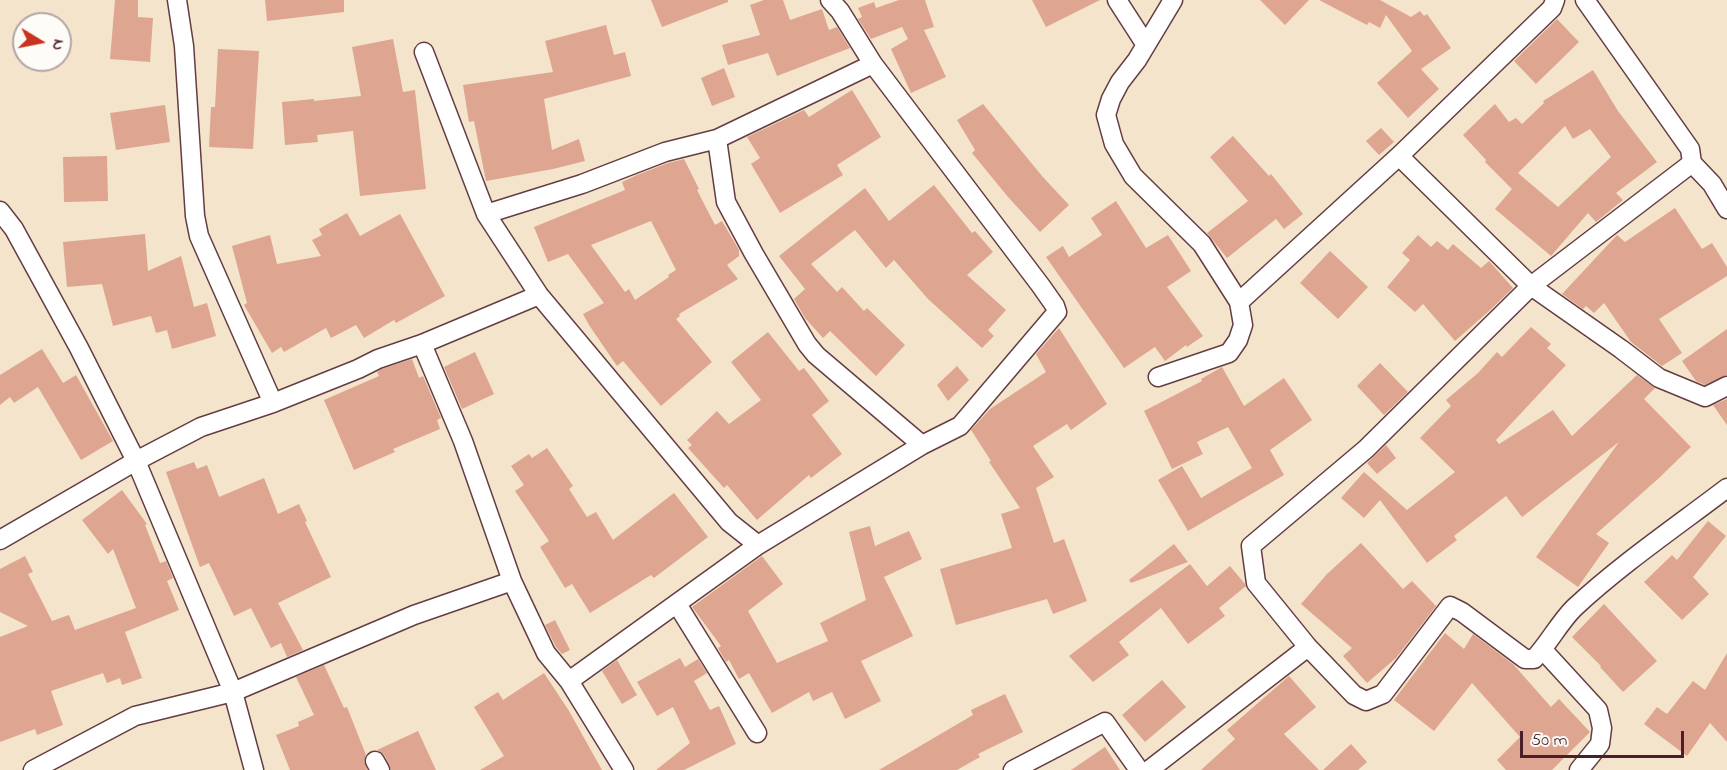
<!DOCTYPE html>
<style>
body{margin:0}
#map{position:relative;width:1727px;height:770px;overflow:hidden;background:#f5e4cc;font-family:"Indie Flower",sans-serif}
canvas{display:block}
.north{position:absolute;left:12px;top:12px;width:60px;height:60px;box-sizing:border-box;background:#fdfcf7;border:2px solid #b5a4a5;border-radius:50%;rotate:100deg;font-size:16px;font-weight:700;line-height:24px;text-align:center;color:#4a1f2b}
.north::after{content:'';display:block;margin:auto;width:21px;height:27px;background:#c8321e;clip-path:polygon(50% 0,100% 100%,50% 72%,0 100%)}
.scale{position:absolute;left:1520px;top:731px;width:164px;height:27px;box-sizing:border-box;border:3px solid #4a1f2b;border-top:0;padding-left:8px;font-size:18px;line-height:21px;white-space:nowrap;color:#4a1f2b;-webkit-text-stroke:4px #fdfcf7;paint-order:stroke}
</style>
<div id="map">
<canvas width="1727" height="770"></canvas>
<div class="north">N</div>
<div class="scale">50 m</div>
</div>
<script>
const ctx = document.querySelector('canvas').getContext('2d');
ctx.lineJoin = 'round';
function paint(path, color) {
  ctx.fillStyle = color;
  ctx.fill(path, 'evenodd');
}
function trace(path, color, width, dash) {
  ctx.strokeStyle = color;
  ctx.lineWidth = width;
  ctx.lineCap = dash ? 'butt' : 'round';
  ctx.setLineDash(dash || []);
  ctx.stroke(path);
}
paint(new Path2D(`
 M115,0h23v17l15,1 -3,44 -40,-3z
 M265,0h79v12l-77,9z
 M651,0h77v2l-66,25z
 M764,0h19l7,20 32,-11 7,21 8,-3 13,21 -73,28 -9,-23 -40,12 -6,-20 38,-10 -10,-30z
 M899,0h26l9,27 -10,3 22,47 -35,16 -20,-44 17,-10 -6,-12 -31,12 -13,-20 4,-2 -4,-9 16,-6 2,6z
 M1032,0h68l-54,27z
 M1260,0h49l-24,25z
 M1319,0h61l31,17 9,-6 4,5 3,-2 24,34 -30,21 18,20 -31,29 -31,-35 35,-32 -26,-36 -6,13 -11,-6 -2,3z
 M1557,19l22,23 -43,42 -22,-23z
 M606,25l8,30 11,-3 6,24 -87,23 8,51 27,-11 6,22 -32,8 -67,12 -12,-60 -5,1 -6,-37 90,-13 -8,-31z
 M393,39l10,53 12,-2 11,99 -66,7 -7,-65 -36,4 1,7 -33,3 -3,-43 32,-3v2l47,-5 -9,-49z
 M218,49l41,2 -6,98 -44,-2 2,-40h4z
 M724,68l11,29 -23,9 -11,-28z
 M1593,70l25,41 39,51 -41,31 7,7 -27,22 -8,-9 -37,43 -56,-47 17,-20 -27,-27 1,-2 -23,-25 32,-31 14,18 7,-4 6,6 22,-21 -1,-2zM1565,126l8,13 17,-10 21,28 -53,50 -40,-34z
 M852,90l29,47 -44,28 6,10 -63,38 -29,-49 9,-6 -13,-21 57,-27 5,7z
 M983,104l59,72 27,29 -29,27 -32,-35 -36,-44 3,-3 -18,-30z
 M165,105l5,37 -54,8 -6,-37z
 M1381,128l13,14 -15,13 -13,-14z
 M1233,136l36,40 2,-2 32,40 -19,15 -8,-10 -49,39 -20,-25 41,-32 -38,-44z
 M107,156l1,45 -44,1 -1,-45z
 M684,159l15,30 -2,1 18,35 7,-4 17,29v6l-12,9 11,14 -59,35 1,2 -4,3 36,43 -51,44 -38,-45 -6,5 -28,-41 -6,-11 21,-11 -36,-49 -20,8 -14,-35 91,-37 -3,-8 15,-7 31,-12zM651,221l25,49 -8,5 1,2 -34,23 -6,-11 -4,3 -34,-47z
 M934,185l38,48 3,-2 18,21 -26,23 39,35 -18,20 6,6 -12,12 -54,-49 -34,-39 -8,8 -31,-38 -44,34 26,28 5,-5 22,24 3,-3 38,37 -29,31 -46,-45 -7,7 -18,-20 -11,-19 11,-10 -26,-33 86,-68 24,33z
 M1116,201l30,47 22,-13 23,36 -24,16 36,49 -16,11 -1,-2 -21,16 -10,-14 -31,21 -78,-111 17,-11 6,11 33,-22 -11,-17z
 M1675,208l27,41 10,-6 15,24v9l-68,43 23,34 -20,13 -31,-24 -27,-39 -10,10 -8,-7 -3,3 -21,-15 55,-59 8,7z
 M347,213l13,23 40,-22 45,82 -49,27 -2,-3 -30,18 -8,-13 -25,13 -5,-10 -42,24 -3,-5 -9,6 -28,-48 3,-2 -15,-57 38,-11 7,29 44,-8 -9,-16 10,-5 -3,-6z
 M145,234l3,37 33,-15 13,51 13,-4 9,33 -44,13 -5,-19 -11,3 -5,-17 -38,10 -11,-42 -35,3 -4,-45z
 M1418,235l13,12 6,-6 11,9 5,-6 28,24 8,-7 24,27 -25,24 -33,29 -32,-37 -8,8 -28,-25 23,-27 -8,-7z
 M1330,251l38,36 -30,32 -38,-36z
 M1531,327l20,17 -4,4 19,17 -70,75 3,4 54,-34 19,26 65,-61 18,13 -11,11 47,48 -32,31 -63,56 13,9 -31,44 -42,-30 83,-115 -97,75 -16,-21 -52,40 3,4 -30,23 -47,-63 -16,18 -23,-20 23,-26 43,38 48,-38 -35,-34 31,-32 -5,-6 32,-27 19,-21 5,5z
 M1059,328l48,76 -36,26 -4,-6 -34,22 21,31 -18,11 18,55 10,-4 23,62 -34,13 -6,-15 -91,26 -16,-56 72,-21 -11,-34 19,-6 -31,-46 2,-1 -20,-31 19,-21 56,-37 -10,-18z
 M1727,329v46l-22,10 -9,-4 -14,-20z
 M768,332l31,39 5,-3 25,33 -17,14 30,39 -31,24 -2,-3 -52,45 -30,-35 -3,3 -36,-40 4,-3 -5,-5 30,-29 12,13 32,-24 -30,-38z
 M42,349l21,34 13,-8 37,66 -32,19 -43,-73 -24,16 -4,-6 -10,8v-30z
 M475,352l19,42 -32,15 -18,-42z
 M412,359l7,19 4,-2 18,42 -4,2 3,9 -47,20 2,3 -41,18 -30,-70 55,-24 -2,-4 5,-3z
 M1380,363l28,29 -24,23 -27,-29z
 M957,366l12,14 -21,21 -11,-16z
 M1222,367l22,39 40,-28 28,42 -42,30 14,25 -96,56 -30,-51 24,-14 19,32 51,-30 -24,-41 -31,15 6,12 -31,15 -28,-58 58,-30 -1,-2z
 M1727,399v26l-14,-20z
 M1386,445l10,13 -19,16 -10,-11z
 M547,448l26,38 -4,3 18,28 9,-5 17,28 61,-47 34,44 -54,41 -3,-3 -61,38 -18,-29 -7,4 -25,-41 9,-6 -34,-50 9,-6 -13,-19 18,-12 3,4z
 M194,462l3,7 10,-4 12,32 45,-19 14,36 21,-10 8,17 -2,1 26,55 -53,26 25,47 -16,7 -6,-14 -10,5 -20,-40 -17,8 -25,-53 -9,4 -34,-95z
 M122,490l25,34 -2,1 15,38 6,-2 7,17 -6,3 12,29 -54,22 17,46 -20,7 -2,-7 -13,5 -4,-10 -52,18 12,34 -26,10 -2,-6 -35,13v-105l28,-11 -28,-14v-43l25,-13 8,16 -5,2 24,47 17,-6 6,15 61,-22 -23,-59 -5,5 -26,-34z
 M1708,521l18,15 -33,41 16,17 -27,26 -38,-38 28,-27 5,5z
 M870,526l5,20 34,-15 13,28 -38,18 29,59 -52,25 20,40 -36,18 -13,-27 -19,9 -4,-9 -37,21 -23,-40 -10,6 -10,-19 -3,2 -8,-14 3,-2 -29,-39 70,-51 21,28 -35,27 29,52 51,-22 -8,-18 46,-23 -17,-68z
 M1361,543l42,46 9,-8 24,25 -40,52 -29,25 -24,-27 9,-8 -51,-44 26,-30z
 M1174,544l14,18 -57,21 -2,-3z
 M1190,564l17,22 23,-20 15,18 1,2 -27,22 6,8 -37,28 -27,-36 -42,34 10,13 -36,27 -24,-26z
 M1604,604l53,57 -34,31 -23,-25 1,-1 -29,-29z
 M555,620l15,30 -8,4 -6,-7 -11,-22z
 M1445,633l19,16 9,-15 40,30 38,43 8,-8 31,33 -38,38h-46l-9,-10 23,-23 -48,-54 -38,48 -40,-31z
 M1727,653v89l-17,-19 -23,33 -43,-32 13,-17 10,7 26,-33 12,9z
 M680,658l5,9 13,-8 9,14 -13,8 16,29 9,-4 17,38 -52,26h-28l34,-27 -17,-36 -16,9 -20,-34z
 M617,660l20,35 -15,9 -20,-33z
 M324,665l20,43 3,-1 19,48 -2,6 3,9h-77l-14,-35 23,-9 -1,-4 16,-7 -18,-38z
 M544,673l25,38 33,59h-122l24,-14 -30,-49 24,-15 5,8z
 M1289,676l27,31 -32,27 35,36h-118l34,-31 -8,-9z
 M1162,680l24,27 -41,35 -23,-27z
 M1005,694l18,38 -45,22 2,3 -23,13h-78l94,-55 -2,-5z
 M418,731l18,39h-45l-6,-14 -8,-6z
 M1351,744l16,18 -9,8h-35z
 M1105,747l15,23h-49z`), '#dea590');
const minor = new Path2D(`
 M177,0l7,46 11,170 4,20 74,167
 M1117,0l29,45
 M1585,0l105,149 2,14 20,21 15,25
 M424,52l62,162 53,81 190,227 29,23
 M717,139l9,63 28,52 53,90 9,11 106,90
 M1399,156l132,130 90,63 38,29 46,19 22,-11
 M1692,163l-161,123 -165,163 -115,97 5,37 52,64 46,48 12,6 17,-7 67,-88 12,6 63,47h9c15,-16 25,-36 40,-51 46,-43 103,-82 153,-120
 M0,211l14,18 65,119 57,113 97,231 -98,24 -102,54
 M486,214l96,-30 83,-32 52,-13 156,-75
 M1239,302l160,-146 153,-148 3,-8
 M422,344l41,97 49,140
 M1158,377l71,-24 9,-13 5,-15 -4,-23 -37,-58 -69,-68 -19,-32 -8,-29 5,-16 9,-17 17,-22 36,-60
 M0,540l136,-79 65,-34 72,-24 85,-34 20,-10 44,-15 117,-49
 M677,604l80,129
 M1543,650l55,60 4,18 -2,16 -21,26
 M569,681l55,89
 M375,761l5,9
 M254,770l-21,-78 181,-77 98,-34 34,72 23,28 189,-136 164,-100 38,-19 97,-114 -2,-6 -14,-20 -168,-222 -33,-53 -10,-11
 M1013,770l92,-48 34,48
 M1149,770l159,-123`);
trace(minor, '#643d43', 21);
trace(minor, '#fff', 18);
</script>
